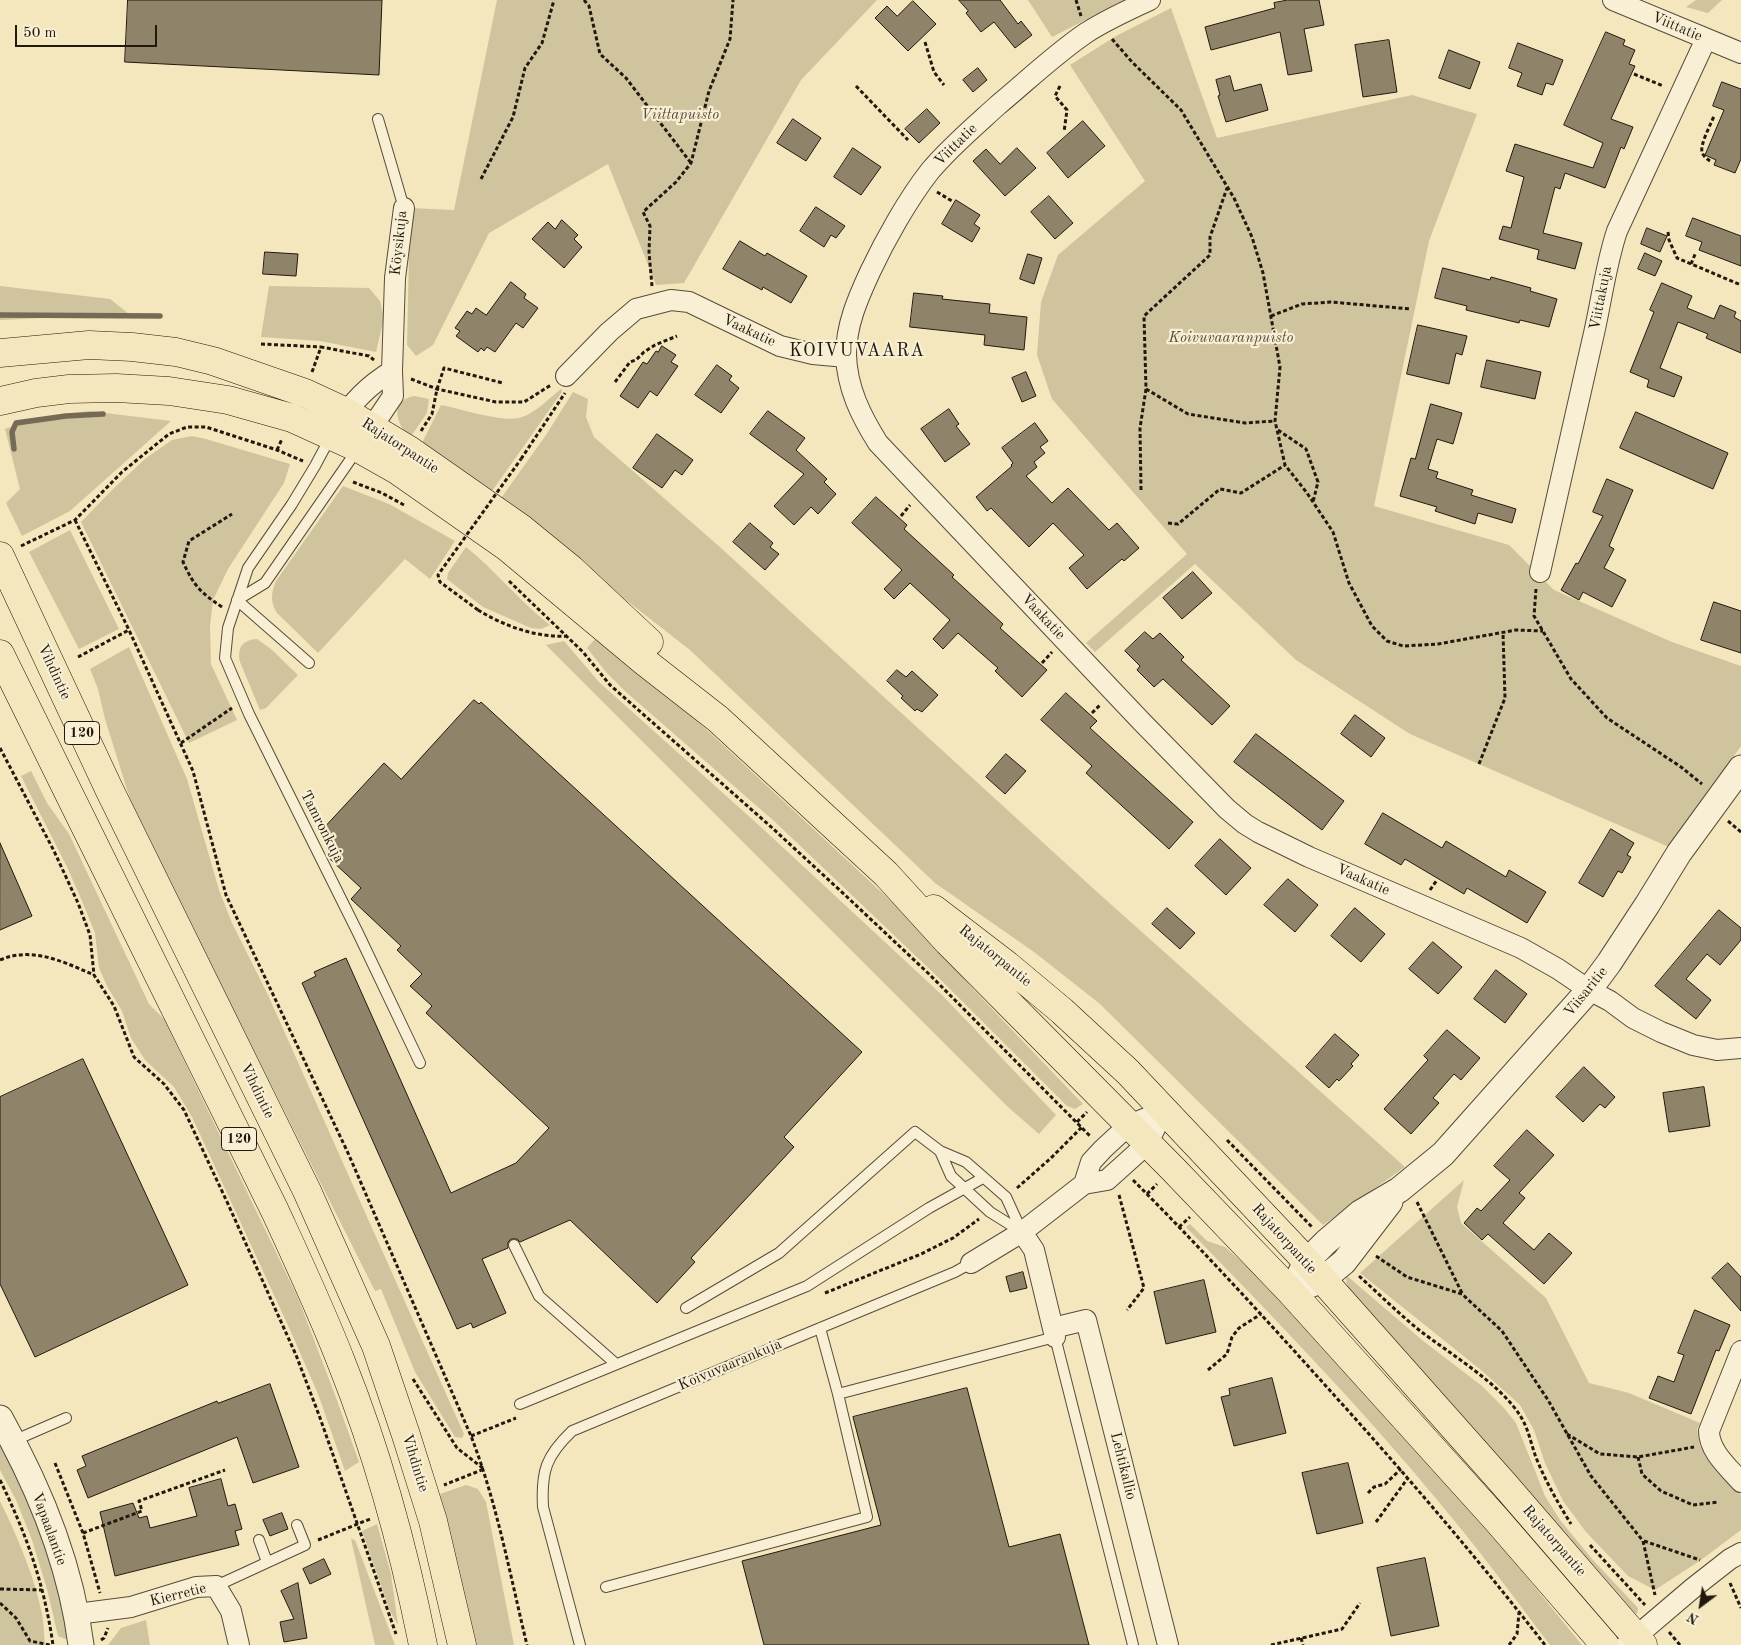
<!DOCTYPE html>
<meta charset="utf-8">
<style>
body{margin:0}
#map{position:relative;width:1741px;height:1645px;overflow:hidden;background:#f4e7bd;font-family:"Old Standard TT",serif}
canvas{display:block}
.north{position:absolute;left:1676px;top:1580px;width:50px;height:50px;-webkit-text-stroke:4px #f8efd4;paint-order:stroke;rotate:211deg;font-size:14px;font-weight:700;line-height:20px;text-align:center;color:#22190e}
.north::after{content:'';display:block;margin:auto;width:18px;height:22px;background:#22190e;clip-path:polygon(50% 0,100% 100%,50% 72%,0 100%)}
.scale{position:absolute;left:15px;top:25px;width:142px;height:22px;box-sizing:border-box;border:2px solid #22190e;border-top:0;padding-left:6px;font-size:15px;line-height:18px;white-space:nowrap;color:#22190e;-webkit-text-stroke:4px #f8efd4;paint-order:stroke}
</style>
<div id="map">
<canvas width="1741" height="1645"></canvas>
<div class="north">N</div>
<div class="scale">50 m</div>
</div>
<script>
const ctx = document.querySelector('canvas').getContext('2d');
ctx.lineJoin = 'round';
function paint(path, color) {
  ctx.fillStyle = color;
  ctx.fill(path, 'evenodd');
}
function trace(path, color, width, dash) {
  ctx.strokeStyle = color;
  ctx.lineWidth = width;
  ctx.lineCap = dash ? 'butt' : 'round';
  ctx.setLineDash(dash || []);
  ctx.stroke(path);
}
function label(font, color, halo, rows, align = 'center') {
  ctx.font = font + ' "Old Standard TT",serif';
  ctx.lineWidth = 4.5;
  ctx.setLineDash([]);
  ctx.textBaseline = 'middle';
  ctx.strokeStyle = halo;
  ctx.fillStyle = color;
  for (const [text, x, y, turn = 0] of rows) {
    ctx.save();
    ctx.translate(x, y);
    ctx.rotate((+turn || 0) * Math.PI / 180);
    ctx.textAlign = isNaN(turn) ? turn : align;
    if (halo) ctx.strokeText(text, 0, 0);
    ctx.fillText(text, 0, 0);
    ctx.restore();
  }
}
paint(new Path2D(`
 M497,0h380l-76,80 -117,203 -28,2 -48,-121 -119,69 -56,112 -17,11 -9,-11 3,-137 44,2z
 M1028,0h97l-73,37z
 M1696,0h26l-14,13 -22,-6z
 M1171,8l46,130 195,-43 65,19 -48,127 -55,265 135,39 45,45 118,52 69,24v80l-72,101 -259,-113 -114,-74 -101,-96 -100,88 -9,-9 101,-89 -135,-155 -15,-44 4,-53 17,-47 87,-74 -75,-116 46,-29z
 M0,286l110,13 19,15 -129,6z
 M269,286l100,2 11,13 4,17 -8,34 -56,-11 -59,-4z
 M561,389l1,3 -72,102 -69,-49 20,-40c20,4 60,17 78,13 16,-4 30,-20 42,-29z
 M573,392l15,7 -2,18 8,20 127,111 375,343 309,276 -82,58 -223,-221 -66,-52 -99,-69 -245,-233 -191,-149 47,-66z
 M414,396l15,3 -2,14 -17,25c-13,-13 -22,-37 4,-42z
 M89,411l82,10 -101,90 -48,25 -16,-33 14,-14 -15,-60 29,-11z
 M192,436l14,3 84,25 -6,19 -56,86 -15,31 -3,26 1,38 26,56 -48,23 -108,-221 32,-33 33,-31 26,-18z
 M343,486l46,18 66,37 -25,38 -25,-20 -87,94 -41,-40c-7,-11 -6,-20 -1,-32z
 M70,530l49,99 -40,20 -50,-97z
 M466,547c30,24 54,55 84,78l-9,4 -10,-1 -48,-21 -36,-28 1,-6z
 M257,639l14,10 27,26 -32,33 -6,2 -20,-48c-3,-14 2,-22 17,-23z
 M599,639l31,22 78,70 212,197 52,60 111,116 -8,5 -8,-3 -128,-128 -165,-157 -148,-129 -20,-20 -19,-24 7,-8z
 M564,641l35,41 163,146 180,167 114,120 -17,19 -30,-26 -463,-463z
 M129,647l58,132 32,111 13,33 36,72 196,439 -2,4 -7,-1 -40,-65 -34,-83 -6,2 -140,-278 -105,-214 -25,-80 -7,-30 -8,-20z
 M31,771l16,32 22,31 80,170 15,15 134,279 36,94 25,70 -14,9 -27,-77 -27,-62 -99,-215 -18,-30 -29,-27 -14,-22 -9,-27 -15,-25 -8,-18 -4,-35 -13,-32 -15,-34 -46,-91z
 M1464,1180l-7,27 4,16 85,75 43,85 40,10 71,30 -3,6 3,17 41,49v35l-40,30 -46,30 -27,-14 -42,-44 -23,-31 -18,-38 -11,-33 -14,-25 -39,-35 -121,-97z
 M1190,1224l17,17 18,6 45,40 215,239 97,119h-32c-37,-49 -73,-98 -112,-144 -79,-96 -166,-185 -252,-274z
 M1346,1275l76,65 60,46 21,21 13,16 29,73 15,24 33,40 45,48 -1,6 -11,-4 -279,-320z
 M0,1442l34,72 28,81 8,44h-5l-7,-3 -11,-47 -15,-49 -16,-40 -16,-30z
 M466,1485l12,4 8,13 28,143h-40l-34,-151z
 M0,1501c16,32 35,77 42,113 2,10 2,21 3,31h-45z
 M377,1524l14,50 7,51 -8,-14 -28,-80z
 M351,1539l4,1 40,105h-20z
 M146,1620l4,25h-42l13,-17z`), '#d0c49f');
trace(new Path2D(`
 M0,315l160,1
 M14,449l-2,-17 4,-9 50,-7 37,-2`), '#756b54', 5.5);
const building = new Path2D(`
 M128,0h254l-3,75 -254,-13z
 M959,0h41l18,24 3,-3 11,14 -17,13 -21,-26 -13,10 -15,-19 2,-2z
 M1288,0h31l5,25 -20,4 8,42 -24,4 -8,-43 -69,18 -6,-23 70,-19 -1,-5z
 M913,1l23,23 -28,27 -33,-33 12,-12 10,10z
 M1606,32l19,8 -2,5 12,5 -6,14 6,2 -24,53 22,8 -9,22 -3,-2 -16,41 -40,-15 -5,16 -5,-2 -12,46 39,10 -7,26 -38,-10 2,-9 -40,-11 4,-13 8,2 13,-51 -18,-6 9,-27 78,24 10,-25 -39,-18z
 M1389,40l8,52 -34,5 -8,-52z
 M1518,43l45,17 -10,25 -7,-2 -4,12 -25,-9 5,-13 -13,-5z
 M1449,50l31,12 -10,27 -31,-11z
 M978,68l9,12 -14,12 -10,-12z
 M1230,76l4,15 27,-7 7,26 -42,12 -8,-26 2,-1 -4,-15z
 M1722,82l19,7v70l-6,14 -21,-8 2,-5 -11,-5 19,-45 -11,-4z
 M927,109l13,14 -21,20 -14,-14z
 M793,119l28,19 -15,23 -29,-18z
 M1083,121l22,25 -37,32 -21,-25z
 M853,148l28,19 -20,28 -27,-18z
 M1017,148l19,20 -31,28 -32,-35 13,-12 14,15z
 M1049,196l24,27 -18,16 -24,-27z
 M956,200l24,15 -6,9 6,4 -8,14 -30,-18z
 M816,207l29,19 -9,12 -5,-3 -7,12 -24,-16z
 M1693,218l48,18v30l-42,-16 3,-8 -16,-6z
 M562,220l16,15 -4,4 8,8 -18,21 -32,-29 16,-17 7,7z
 M1647,228l20,8 -7,16 -19,-8z
 M740,241l25,15 2,-3 40,23 -16,27 -28,-16 -1,3 -39,-21z
 M265,252l33,2 -2,22 -33,-2z
 M1645,253l17,8 -7,15 -17,-7z
 M1028,254l14,4 -8,26 -14,-5z
 M1443,268l47,12 1,-3 40,11 -1,3 27,8 -8,28 -29,-7 -1,3 -53,-13 1,-4 -32,-8z
 M511,282l15,12 -2,4 14,10 -15,20 -7,-5 -21,29 -8,-5 -3,4 -3,-3 -3,4 -22,-16 4,-5 -5,-3 12,-17 5,3 4,-6 10,7z
 M1662,283l30,13 -5,12 27,11 6,-14 16,7 -2,5 7,4v32l-35,-15 2,-4 -30,-12 -18,46 22,9 -8,20 -27,-10 2,-7 -19,-8 24,-60 -4,-2z
 M914,293l29,3 -1,3 48,5 -1,9 38,4 -3,33 -40,-5 1,-10 -75,-8z
 M1418,325l49,11 -5,19 -6,-2 -7,31 -42,-10z
 M662,346l14,9 -5,7 7,4 -21,30 -7,-5 -12,17 -18,-12 23,-34 4,2 9,-13 2,1z
 M1487,360l54,12 -6,27 -54,-12z
 M717,365l15,11 -3,4 10,8 -18,25 -26,-18z
 M1026,372l10,24 -14,6 -10,-24z
 M1431,404l31,9 -9,31 -16,-5 -9,30 10,3 -2,6 37,12 -2,5 45,14 -4,14 -34,-10 -3,11 -40,-13 2,-4 -37,-11 11,-38 4,1z
 M949,409l10,15 -3,2 14,18 -25,18 -24,-33z
 M768,411l37,27 -9,12 31,29 -3,3 12,12 -18,20 -7,-7 -17,18 -20,-19 30,-32 -54,-40z
 M1636,412l92,41 -15,36 -93,-41z
 M1035,423l13,18 -8,6 5,6 -11,9 3,5 -11,9 26,27 16,-15 41,42 8,-7 22,25 -15,13 -2,-2 -35,30 -18,-21 15,-13 -31,-32 -24,24 -38,-39 -4,3 -11,-14 36,-31 -1,-1 2,-2 -11,-15z
 M657,434l36,26 -11,15 -7,-5 -13,18 -29,-20z
 M1607,479l26,11 -24,56 5,3 -10,19 22,12 -14,27 -29,-15 -4,8 -18,-10 15,-27 2,1 25,-48 -10,-4z
 M876,497l31,28 -3,4 50,46 -2,2 51,47 -3,4 47,42 -25,27 -27,-26 3,-3 -40,-35 -15,16 -10,-10 17,-19 -40,-37 -16,16 -10,-10 18,-19 -50,-47z
 M750,523l23,20 -3,4 9,7 -14,16 -32,-28z
 M1193,572l19,21 -30,26 -19,-21z
 M1714,602l27,9v42l-40,-13z
 M1145,632l8,7 7,-6 24,24 -3,3 49,46 -18,19 -49,-46 -9,8 -17,-17 3,-4 -15,-15z
 M897,670l9,7 6,-6 26,24 -16,17 -5,-3 -2,2 -14,-13 2,-2 -16,-15z
 M1066,693l31,28 -7,7 103,94 -24,27 -83,-76 6,-7 -51,-46z
 M474,700l5,4 2,-2 381,350 -78,85 10,10 -103,111 4,4 -38,41 -87,-83 -50,22 -3,-3h-6l-3,3v6l-26,11 24,54 -33,15 -2,-5 -14,6 -155,-346 14,-7 -2,-4 32,-14 105,235 65,-30 33,-35 -123,-115 6,-7 -22,-20 12,-12 -25,-24 4,-4 -50,-47 10,-11 -30,-28 -10,-29 63,-68 17,16z
 M1355,715l30,23 -14,19 -30,-23z
 M1256,734l88,67 -22,29 -88,-68z
 M1006,754l20,17 -21,23 -19,-17z
 M1383,813l59,35 4,-7 60,36 3,-7 37,22 -19,31 -60,-35 -3,6 -59,-35 -4,6 -36,-21z
 M1611,829l23,14 -7,12 4,2 -9,16 -4,-2 -15,26 -24,-14z
 M1220,839l31,29 -25,27 -31,-29z
 M0,843l32,73 -32,14z
 M1288,879l30,26 -23,27 -31,-27z
 M1167,908l28,25 -15,16 -28,-25z
 M1355,908l30,26 -24,28 -30,-26z
 M1719,910l22,18v12l-21,25 -13,-11 -21,25 25,21 -15,19 -41,-33z
 M1433,942l29,25 -24,27 -29,-25z
 M1496,970l31,24 -22,29 -31,-24z
 M1447,1030l33,28 -19,22 -7,-6 -21,24 6,5 -28,31 -27,-25 44,-49 -4,-4z
 M1335,1034l24,21 -8,9 2,2 -14,15 -2,-2 -8,9 -23,-21z
 M83,1059l105,226 -153,72 -35,-73v-187z
 M1584,1067l31,30 -10,11 -5,-4 -17,18 -27,-25z
 M1704,1087l6,39 -41,6 -6,-39z
 M1527,1130l27,25 -35,38 6,5 -22,25 31,27 15,-17 23,20 -28,31 -56,-50 -6,6 -18,-17 13,-15 4,3 29,-31 -16,-14z
 M1728,1263l13,14v34l-29,-33z
 M1023,1272l4,16 -17,4 -4,-15z
 M1204,1280l12,52 -50,12 -12,-52z
 M1695,1310l35,15 -11,26 -3,-1 -25,64 -42,-16 9,-22 16,6 10,-27 -6,-2z
 M1272,1378l14,55 -52,13 -13,-49 9,-2 -1,-6z
 M270,1384l29,83 -46,16 -16,-46 -149,61 -11,-28 9,-4 -4,-10 135,-55 1,2z
 M967,1388l42,159 51,-13 29,111h-325l-22,-84 139,-36 -28,-108z
 M1348,1463l15,60 -46,11 -15,-61z
 M221,1479l7,27 7,-2 7,25 -7,2 4,14 -124,31 -15,-64 33,-9 6,15 8,-2 3,12 47,-12 -8,-28z
 M282,1513l6,16 -18,7 -7,-16z
 M1425,1558l14,68 -48,10 -14,-68z
 M324,1559l7,15 -21,10 -7,-15z
 M298,1583l9,55 -23,4 -4,-20 14,-3 -13,-28z`);
paint(building, '#8f8469');
trace(building, '#22190e', 1);
const service = new Path2D(`
 M378,119l26,89
 M331,436l-16,30 -23,38 -44,64 -20,60 -3,30 24,56 109,219 62,130
 M237,600l28,-17 92,-133
 M237,600l72,63
 M940,1151l11,25 39,36 32,20
 M514,1245l25,51 77,68
 M686,1308l93,-55 136,-121 25,19 26,11 40,35 16,35
 M838,1394l217,-57 78,308
 M520,1404l287,-118 122,-78 54,-30
 M13,1441l53,-23
 M259,1540l8,22
 M216,1586l89,-41 -8,-20
 M606,1587l261,-70 -29,-123 -18,-66
 M580,1645l-37,-138c-2,-36 3,-51 29,-76l383,-159 16,-9`);
const minor = new Path2D(`
 M1150,0c-22,10 -44,20 -64,33 -31,21 -59,48 -88,72 -23,21 -48,42 -68,66 -22,28 -45,69 -60,101 -12,26 -24,53 -24,83 1,33 15,61 32,88l263,278 86,88 18,15 13,8 51,25 212,91 37,21 31,21 21,11 23,17 28,14 32,13 24,5 24,-2
 M1613,0l128,53
 M566,376l43,-44 27,-23 35,-9 18,2 91,44 33,8 33,3
 M339,424c13,-23 30,-39 53,-53
 M364,439l29,-43 -1,-25 3,-93 9,-70
 M1540,572c17,-77 35,-153 52,-230 9,-37 13,-75 25,-111l89,-192
 M1084,1184l7,-22 12,-13 26,-24 35,-14
 M1022,1232l12,18 21,87
 M971,1263l51,-31 62,-48 23,-4 40,-36 17,-33
 M1053,1328l33,-8 82,325
 M1741,1351l-32,80c0,20 19,36 32,51
 M77,1614l54,-7 65,-20 20,-1 15,25 8,34
 M1626,1645l67,-57 37,-29 11,-6`);
const tertiary = new Path2D(`
 M1305,1287l17,-7 22,-18 46,-60
 M1291,1292l15,-30 20,-20 34,-29 39,-23 44,-36 146,-164 20,-27 38,-58 32,-52 62,-85
 M0,1418c39,69 71,148 81,227`);
const primary = new Path2D(`
 M0,353l89,-8 43,2 44,5 37,9 92,32 41,19 63,38 113,79 49,40 78,73
 M0,401l36,-8 33,-4 47,-1 53,3 59,9 64,18 66,30 39,22 110,77 138,115 73,57 168,155 62,68 225,227 118,123 205,227 109,126
 M0,556l109,233 198,402 69,155 30,89 27,86 29,124
 M0,654l275,557c23,50 47,101 67,153 36,90 62,186 81,281
 M934,909l73,56 55,46 66,61 170,180 206,232 139,161`);
trace(service, '#564c3a', 12);
trace(minor, '#564c3a', 22);
trace(tertiary, '#564c3a', 27);
trace(primary, '#22190e', 29);
trace(new Path2D(`
 M584,0l5,6 11,48 26,24 65,85
 M1076,0l5,16
 M1112,39l20,23 49,48 53,88 18,39 11,36 17,94 -5,54 10,44 22,28 26,39 16,51 23,43 15,15 16,5 35,-2 78,-14 27,1
 M925,42l9,30 10,13
 M1634,74l29,12
 M856,86l52,54
 M1060,86l-5,10 12,14 -3,22
 M1710,161c-3,-2 -7,-5 -8,-9 -2,-8 9,-28 12,-36
 M481,179l32,-62 12,-49 17,-25 12,-43
 M937,192l15,9
 M1668,232l1,8 8,18 64,27
 M1691,264l5,-12
 M652,286l-3,-34 1,-26 -7,-14 33,-30 15,-19 18,-72 21,-52 3,-39
 M1271,316l31,-12 29,-2 80,7
 M261,344l60,3
 M312,372l9,-25 48,9 5,4
 M411,379l26,10 59,13h28l27,-17
 M615,382l15,-20 6,-2 8,-8 11,-7 22,-9
 M1146,389l42,25 57,9 30,-2
 M1278,430l28,19 12,33 -5,20
 M421,431l11,-17 5,-25 7,-21 59,15
 M277,450l5,-11
 M521,459l44,-66
 M353,482l29,11 22,12
 M1141,490l-1,-62 6,-39 -2,-73 66,-61v-18l17,-49
 M901,516l9,-11
 M75,520l54,110 64,141 33,124 122,258 123,283c26,67 39,139 56,209
 M1168,523l10,1 42,-35 21,4 44,-28
 M21,546l54,-26 47,-48 47,-38 18,-7h19l71,23 26,11
 M509,581l74,71 27,33 159,140 76,70 84,79 161,162
 M1536,589l-2,27 37,63 36,39 74,49 21,17
 M222,607c-22,-15 -28,-21 -39,-45l6,-21 43,-27
 M478,610c26,16 59,28 89,26
 M78,657l51,-27
 M1042,663l10,-11
 M1092,713l8,-8
 M181,743l51,-35
 M0,748l54,103 24,52 12,32 4,40 20,31 20,51 30,27 20,26 44,94 68,151 23,60 77,219
 M1479,764l26,-66 -2,-65
 M1728,821l13,11
 M1430,890l7,-10
 M0,960c32,-14 64,2 94,15
 M1077,1122l10,-10
 M1227,1140l85,87
 M1133,1180c66,66 129,135 192,205 76,84 150,170 220,260
 M1017,1188l34,-30 31,-31
 M1147,1194l10,-10
 M1119,1195l25,93 -17,22
 M1417,1202l45,91
 M1179,1227l11,-10
 M1376,1256l31,21 55,17 40,37 46,69 43,76 52,65 12,54
 M1359,1276c20,18 39,37 60,54 31,24 82,54 102,87 8,13 10,28 16,43 9,22 21,43 34,64
 M825,1293l96,-39 32,-16 26,-19
 M1208,1370l19,-16 5,-17 7,-9 22,-14
 M413,1379l44,69 27,21 -40,16
 M1567,1434l33,20 38,3 56,-10
 M471,1436l45,-18
 M1638,1457l4,17 19,17 32,14 25,-3
 M55,1463l28,70 17,60
 M0,1480c27,56 44,103 53,165
 M1368,1493l6,-6 11,-3 16,-15
 M1376,1522l32,-44
 M83,1533l59,-22 -3,-10 86,-31
 M318,1540l52,-21
 M1644,1541l56,19
 M1590,1545l55,60
 M1730,1583l11,25
 M0,1589l42,1
 M0,1603l16,15 14,23 20,4
 M1669,1632l11,13
 M1301,1638l2,7
 M101,1640l3,-2 4,-10
 M1271,1645l71,-16 18,-26
 M1509,1645l8,-11 2,-21`), '#22190e', 3, [4, 2.5]);
trace(service, '#f8efd4', 10);
trace(minor, '#f8efd4', 20);
trace(tertiary, '#f8efd4', 25);
trace(primary, '#f4e7bd', 28);
trace(new Path2D(`
 M478,610l-38,-28 -2,-7 83,-116`), '#22190e', 3, [4, 2.5]);
for (const [x, y, w] of [
 [82,733,35],
 [239,1139,35]
]) {
  const box = new Path2D();
  box.roundRect(x - w / 2, y - 11.5, w, 23, 4);
  ctx.fillStyle = '#f8efd4';
  ctx.fill(box);
  trace(box, '#22190e', 1);
}
label('bold 14px', '#22190e', null, [
 ["120",82,733],
 ["120",239,1139]
]);
label('15px', '#22190e', '#f8efd4', [
 ["Viittatie",1677,27,23],
 ["Viittatie",956,145,-45],
 ["Köysikuja",399,243,-84],
 ["Viittakuja",1601,298,-79],
 ["Vaakatie",749,331,25],
 ["Rajatorpantie",400,446,33],
 ["Vaakatie",1043,617,47],
 ["Vihdintie",54,672,65],
 ["Tamronkuja",322,827,63],
 ["Vaakatie",1363,880,24],
 ["Rajatorpantie",995,956,39],
 ["Viisaritie",1586,992,-51],
 ["Vihdintie",257,1091,64],
 ["Rajatorpantie",1284,1239,48],
 ["Koivuvaarankuja",730,1365,-23],
 ["Vihdintie",415,1463,73],
 ["Lehtikallio",1123,1466,76],
 ["Vapaalantie",49,1529,70],
 ["Rajatorpantie",1554,1541,49],
 ["Kierretie",178,1595,-14]
]);
label('italic 15px', '#564c3a', '#f8efd4', [
 ["Viittapuisto",680,115],
 ["Koivuvaaranpuisto",1231,338]
]);
ctx.letterSpacing = '1px';
label('18px', '#22190e', '#f8efd4', [
 ["KOIVUVAARA",857,351]
]);
ctx.letterSpacing = '0px';
</script>
